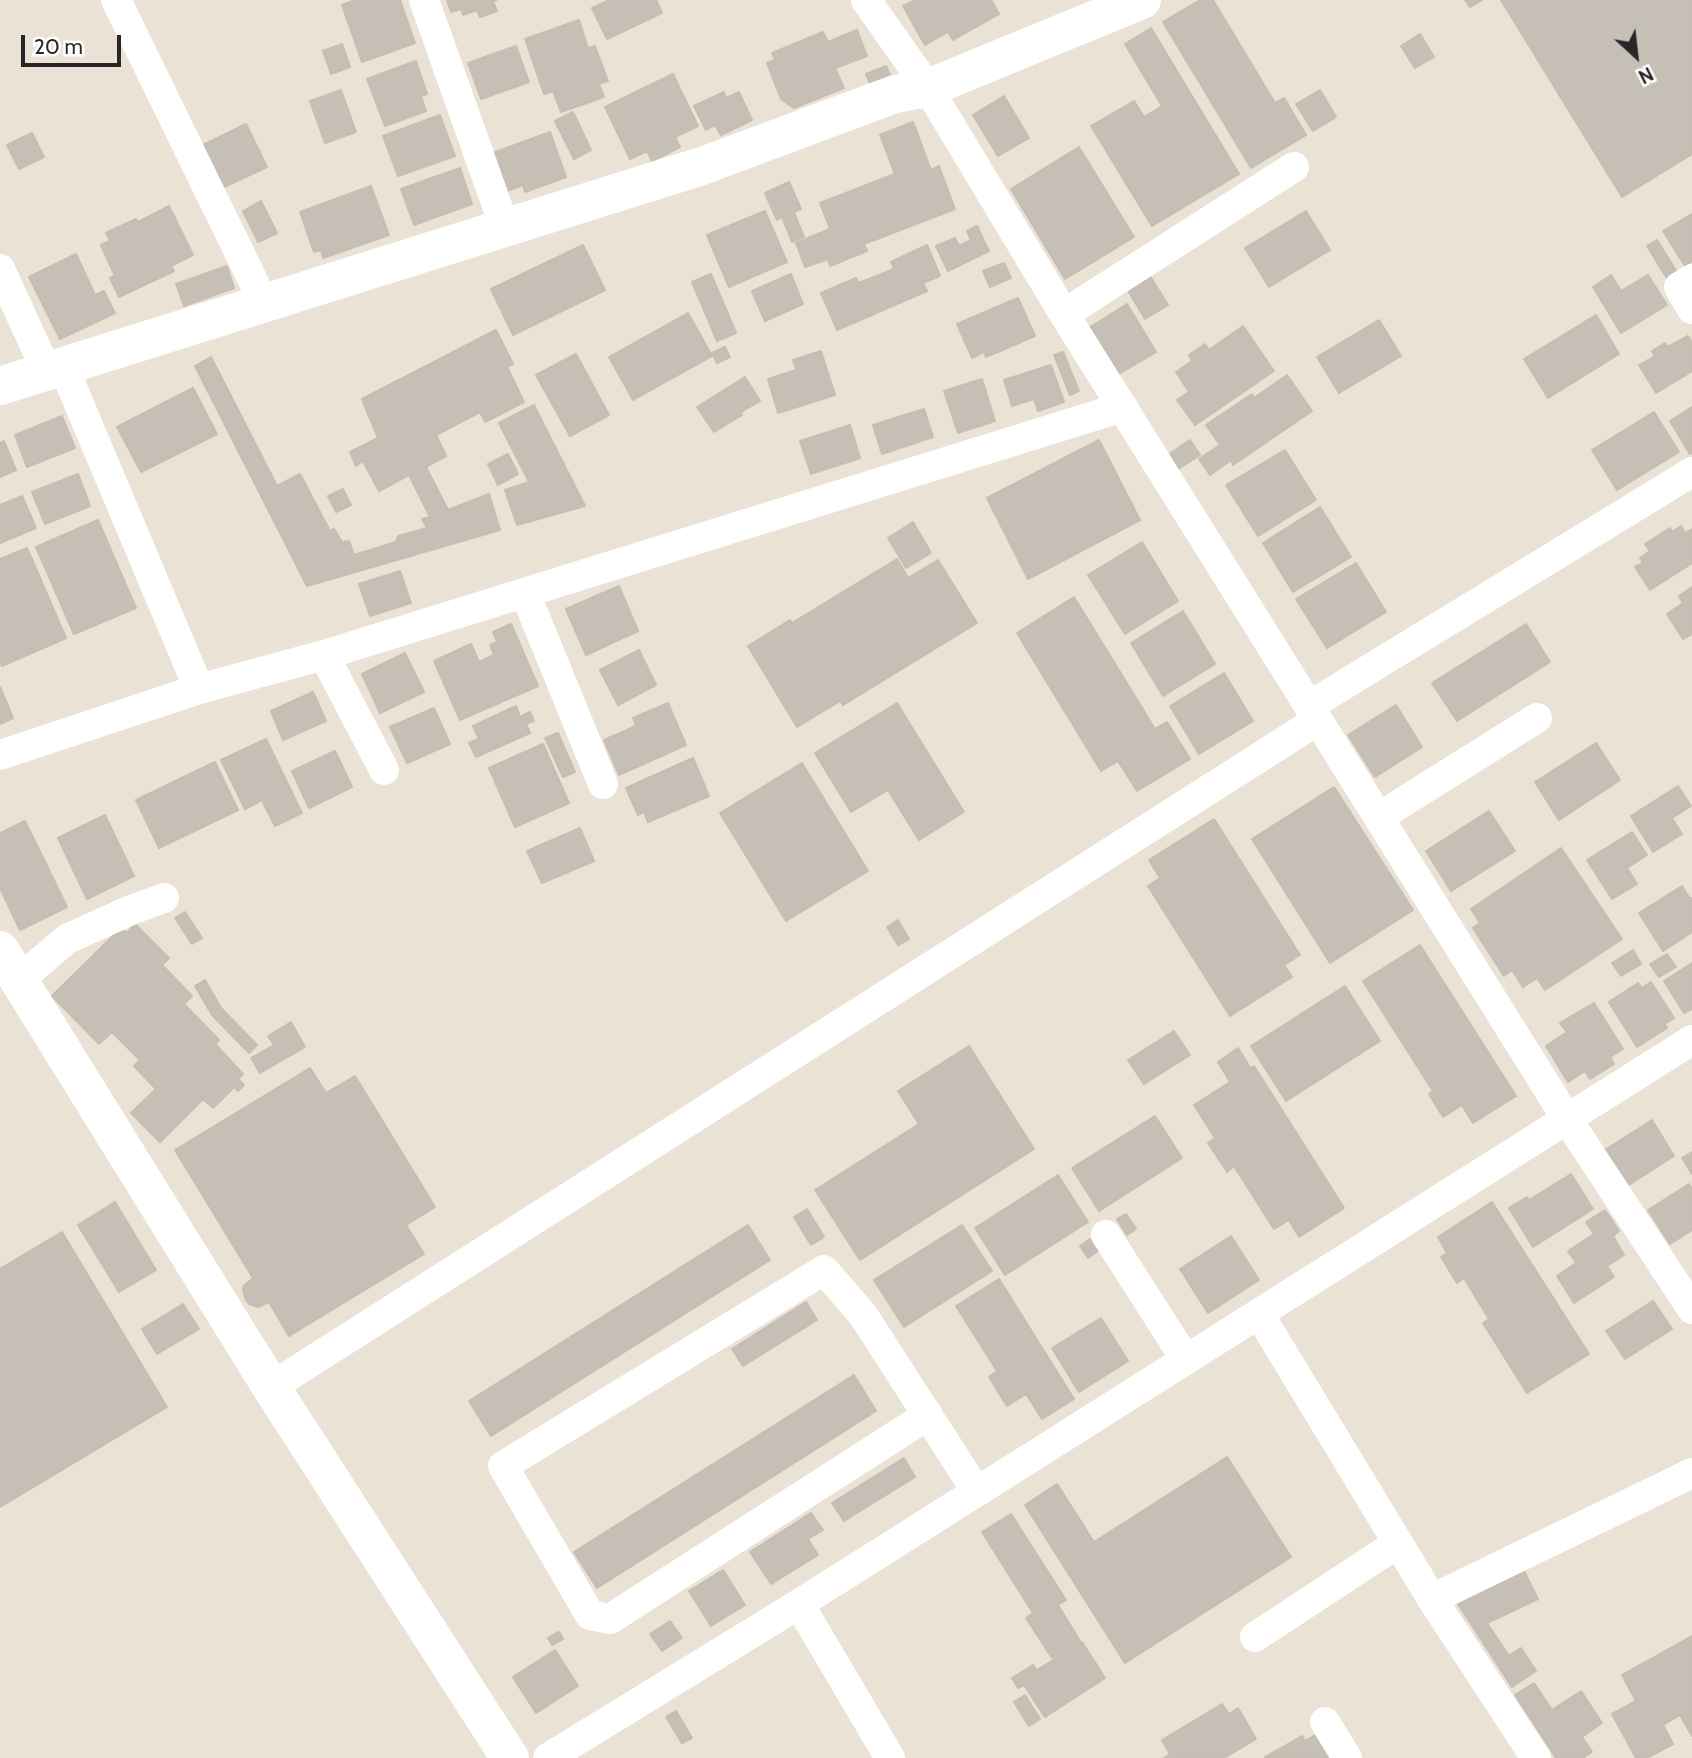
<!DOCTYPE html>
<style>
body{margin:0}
#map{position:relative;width:1692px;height:1758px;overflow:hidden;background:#ebe2d6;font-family:Cabin,sans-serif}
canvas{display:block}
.north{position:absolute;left:1601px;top:21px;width:70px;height:70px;-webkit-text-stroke:5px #fff;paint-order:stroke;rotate:153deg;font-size:19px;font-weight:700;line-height:28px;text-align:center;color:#272727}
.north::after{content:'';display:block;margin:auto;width:24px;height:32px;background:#272727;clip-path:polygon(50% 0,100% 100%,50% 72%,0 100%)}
.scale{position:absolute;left:21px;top:35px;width:100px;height:32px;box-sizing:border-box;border:4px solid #272727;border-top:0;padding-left:9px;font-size:21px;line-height:24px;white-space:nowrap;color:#272727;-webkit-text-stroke:5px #fff;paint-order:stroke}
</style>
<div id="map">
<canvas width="1692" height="1758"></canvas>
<div class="north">N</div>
<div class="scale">20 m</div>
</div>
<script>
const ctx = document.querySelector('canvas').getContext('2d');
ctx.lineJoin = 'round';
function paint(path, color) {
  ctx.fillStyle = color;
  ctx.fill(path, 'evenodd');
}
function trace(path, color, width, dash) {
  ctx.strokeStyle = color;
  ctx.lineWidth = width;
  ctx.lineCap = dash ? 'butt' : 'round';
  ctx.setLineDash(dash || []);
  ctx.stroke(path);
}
const building = new Path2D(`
 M355,0h24l1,2 6,-2h14l15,43 -53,19 -20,-57z
 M447,0h50l-4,1 4,10 -17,6 -3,-7 -14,5 -2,-6 -10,3z
 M609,0h47l6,13 -55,26 -15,-31z
 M915,0h76l8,14 -46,26 -5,-8 -23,13 -22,-39z
 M1200,0h13l62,103 9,-5 22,37 -55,33 -88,-146z
 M1465,0h17l-12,7z
 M1501,0h191v154l-70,43z
 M579,20l9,28 7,-2 13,35 -9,3 5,13 -43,15 -8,-21 -9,3 -19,-55z
 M1151,28l88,146 -87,52 -61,-100 43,-25 10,16 18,-11 -37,-62z
 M857,30l10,26 -32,12 9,20 -50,20 -13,-9 -14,-36 8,-3 -3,-7 51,-21 5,10z
 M1420,34l14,23 -19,11 -14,-22z
 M342,44l8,23 -19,7 -8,-23z
 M516,46l13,36 -48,17 -13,-36z
 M416,61l11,33 -6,2 5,15 -41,15 -18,-47z
 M886,66l4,9 -20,9 -4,-10z
 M673,74l25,52 -23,11 5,10 -28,14 -5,-10 -17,8 -25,-52z
 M341,90l15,42 -31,11 -15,-42z
 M1320,90l16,27 -23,14 -17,-27z
 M724,92l2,6 13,-6 13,28 -31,15 -6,-10 -9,5 -12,-24z
 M1004,96l25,42 -31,18 -25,-41z
 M573,112l18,38 -17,9 -19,-38z
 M440,115l15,41 -57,20 -15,-40z
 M913,122l18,48 8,-4 16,43 -91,35 3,7 -37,15 -2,-7 -23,8 -9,-24 34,-14 -10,-26 75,-29 -15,-39z
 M246,124l21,43 -43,20 -21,-42z
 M550,132l16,45 -41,15 -2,-7 -16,6 -14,-38z
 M32,133l12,24 -25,12 -12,-24z
 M1079,147l55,90 -69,42 -54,-90z
 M460,168l12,36 -58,21 -13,-36z
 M789,182l12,27 -7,3 10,25 -12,5 -10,-25 -5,3 -12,-27z
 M371,186l18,49 -66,23 -2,-8 -7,2 -14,-40z
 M261,201l16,32 -19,9 -15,-31z
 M169,206l24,49 -22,11 3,5 -55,26 -9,-19 5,-2 -14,-31 9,-4 -4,-8 30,-14 2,3z
 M765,211l22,51 -58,25 -22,-52z
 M1306,211l24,39 -61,37 -24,-39z
 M1692,214v47l-7,5 -22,-35z
 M977,226l12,25 -41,20 -12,-25 19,-8 4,8 12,-6 -4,-9z
 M1657,240l21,34 -10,6 -21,-34z
 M583,245l22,45 -92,45 -22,-46z
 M927,245l13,31 -17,7 4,8 -90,39 -16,-37 35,-15 3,5 35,-14 -3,-7z
 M76,254l19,41 9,-4 11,22 -55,26 -31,-62z
 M1004,263l7,15 -21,9 -7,-16z
 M227,266l7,22 -50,18 -8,-22z
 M711,274l25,59 -19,8 -25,-59z
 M791,274l12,30 -38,17 -13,-30z
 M1611,275l10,16 27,-16 19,30 -46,28 -28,-46z
 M1150,276l18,29 -23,14 -18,-30z
 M1018,298l17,38 -49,21 -2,-5 -12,6 -15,-34z
 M1127,304l29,48 -44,26 -28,-47z
 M688,313l24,43 -79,44 -24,-43z
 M1596,315l23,39 -71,44 -24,-39z
 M1379,320l22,36 -62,37 -22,-36z
 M1243,326l31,45 -79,54 -18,-25 12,-8 -13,-20 16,-11 -3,-6 16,-11 4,6z
 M496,330l17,34 -6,3 17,35 -39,20 -5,-10 -44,23 10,21 -20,11 22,43 41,-16 11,36 -193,56 -112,-220 16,-9 66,129 23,-12 30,57 4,-2 8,13 7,-1 5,14 42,-13 2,-6 29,-8 -5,-9 8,-2 -21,-42 -30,16 -16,-30 -7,5 -6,-14 28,-14 -16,-39z
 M1688,336l4,6v29l-36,22 -17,-28 16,-9 -3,-5 13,-8 3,4z
 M725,347l5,10 -13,6 -5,-10z
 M821,351l14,44 -57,18 -10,-34 28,-9 -3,-10z
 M1063,352l16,39 -9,4 -16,-40z
 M576,354l33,61 -39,21 -34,-61z
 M1051,365l13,37 -26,9 -4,-12 -22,7 -8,-26z
 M1287,375l25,36 -79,54 -2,-5 -21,15 -11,-16 21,-14 -14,-20 46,-31 2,4z
 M745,377l15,24 -19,11 1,3 -28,17 -17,-25z
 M982,379l13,42 -37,12 -14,-42z
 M193,388l24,46 -76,38 -24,-45z
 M534,405l51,101 -68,19 -12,-35 24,-8 -30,-59z
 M1692,407v46l-2,1 -20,-33z
 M924,409l9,28 -51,17 -9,-29z
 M1654,412l25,40 -62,38 -25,-40z
 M62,416l13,32 -48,19 -12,-32z
 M850,425l10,33 -49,16 -11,-33z
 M1099,440l41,80 -112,59 -41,-81z
 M1190,440l10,15 -22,14 -10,-14z
 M4,441l12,29 -16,7v-34z
 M1285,450l31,50 -58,36 -32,-51z
 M508,454l10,20 -20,11 -10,-21z
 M78,474l12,32 -45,18 -13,-32z
 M343,489l8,16 -15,7 -8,-16z
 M22,496l14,32 -36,15v-38z
 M1320,507l31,50 -58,35 -30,-49z
 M98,520l38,88 -62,26 -38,-87z
 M913,522l18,31 -25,15 -18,-30z
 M1681,526l4,7 7,-4v34l-42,27 -15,-23 8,-4 -3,-5 10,-7 -5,-7 25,-16 2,4z
 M1142,542l36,59 -53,33 -37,-59z
 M27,548l39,90 -64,28 -2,-5v-102z
 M897,559l11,19 30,-18 39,63 -134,82 -3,-4 -43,26 -49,-81 42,-26 2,3z
 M1356,563l30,49 -59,36 -31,-49z
 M400,571l11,32 -41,13 -11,-32z
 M619,586l19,45 -52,24 -20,-46z
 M1692,587v47l-9,5 -16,-25 16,-11 -4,-7z
 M1074,597l81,132 12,-7 23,37 -53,32 -19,-30 -17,10 -84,-138z
 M1183,611l32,53 -52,32 -32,-53z
 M511,624l27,62 -78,34 -26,-59 37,-17 8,18 15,-7 -4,-10 7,-3 -4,-10z
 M1526,624l24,38 -93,59 -25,-38z
 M639,650l17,35 -38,20 -18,-35z
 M405,653l19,39 -44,21 -18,-39z
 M1224,673l29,48 -54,33 -29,-48z
 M0,687l13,31 -13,6z
 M313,692l13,29 -43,19 -12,-29z
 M668,703l18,42 -67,30 -15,-35 32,-14 -3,-8z
 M897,703l67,109 -45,28 -31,-50 -37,22 -36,-59z
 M1396,705l26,42 -47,30 -27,-42z
 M516,706l4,11 10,-5 4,9 -8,3 4,9 -54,24 -7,-14 10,-4 -6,-13z
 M434,708l16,36 -43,19 -17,-36z
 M558,733l17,39 -12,5 -18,-39z
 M266,739l36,74 -27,13 -13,-26 -17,9 -24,-49z
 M1596,743l24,37 -61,40 -24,-38z
 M543,744l26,59 -54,24 -26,-59z
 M335,751l17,36 -43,21 -17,-37z
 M693,758l16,38 -61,26 -4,-10 -6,3 -12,-27z
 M215,762l23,48 -79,38 -23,-48z
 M802,763l66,108 -82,50 -66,-108z
 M1678,786l13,20 -19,12 10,16 -29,18 -22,-36z
 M1334,787l79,123 -83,53 -78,-124z
 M1489,811l26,40 -64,40 -25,-40z
 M105,815l29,61 -47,23 -29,-61z
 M1214,819l86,136 -16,10 8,12 -62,39 -82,-130 12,-8 -11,-18z
 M25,821l42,86 -47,23 -20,-42v-55z
 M580,828l14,33 -52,22 -15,-32z
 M1632,832l15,23 -20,13 10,16 -25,15 -25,-39z
 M1561,848l61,91 -77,51 -8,-12 -14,9 -11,-17 -8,6 -31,-48 7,-5 -9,-14z
 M1682,886l8,13 2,-1v34l-29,19 -24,-38z
 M185,912l17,26 -10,6 -17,-26z
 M898,920l11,19 -11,6 -11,-18z
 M135,924l34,34 -7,7 30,31 -8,8 35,36 -4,4 28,30 -5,5 6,6 -6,6 -4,-4 -21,21 -10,-9 -43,43 -29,-29 25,-24 -22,-23 6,-6 -28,-28 -13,12 -47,-48 69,-68 6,5z
 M1420,945l96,151 -43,27 -11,-18 -19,12 -14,-23 4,-3 -70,-110z
 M1633,950l8,14 -20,12 -9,-13z
 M1667,954l9,13 -17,10 -9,-13z
 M1692,963v46l-8,4 -20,-32z
 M205,980l16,28 36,37 -8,8 -37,-38 -17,-29z
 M1651,982l23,36 -9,6 2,4 -30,19 -28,-45 29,-19 4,5z
 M1345,986l35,55 -94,60 -35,-55z
 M1594,1003l29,46 -13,8 4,7 -24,15 -5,-8 -17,11 -22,-36 21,-14 -7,-9z
 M291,1022l14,25 -45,26 -9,-15 23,-13 -6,-9z
 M1174,1031l16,24 -46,29 -16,-24z
 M969,1046l65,103 -174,111 -45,-70 104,-66 -21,-33z
 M1238,1048l13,21 3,-3 90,142 -45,29 -10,-17 -15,9 -40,-63 -7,6 -19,-29 7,-5 -21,-33 36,-23 -12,-20z
 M310,1068l16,25 29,-17 80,131 -29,18 18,29 -135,82 -20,-34 -11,5 -9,-3 -3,-4 -3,-9 1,-5 9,-8 -78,-128z
 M1155,1116l27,42 -83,53 -27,-43z
 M1652,1120l22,36 -47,30 -22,-36z
 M1692,1152v22l-10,-16z
 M1571,1174l22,35 -60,38 -24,-39 18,-11 2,3z
 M1058,1175l30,47 -83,53 -30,-47z
 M1689,1184l3,5v41l-22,14 -22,-34z
 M115,1202l41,68 -37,22 -41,-67z
 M1492,1202l97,152 -62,39 -44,-70 6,-4 -25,-41 -7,5 -16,-26 6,-4 -9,-16z
 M807,1209l17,28 -13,8 -17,-28z
 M1605,1210l14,21 -6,5 11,19 -17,11 7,11 -40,26 -17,-27 19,-13 -8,-12 26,-17 -8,-12z
 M1126,1214l10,15 -9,6 -10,-16z
 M748,1225l22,35 -279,176 -22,-35z
 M962,1225l30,46 -88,56 -30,-47z
 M62,1232l105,175 -167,100v-238z
 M1231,1236l28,44 -51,33 -28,-44z
 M1090,1239l8,12 -10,7 -8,-12z
 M999,1279l75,120 -32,20 -16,-25 -19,12 -18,-29 8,-6 -41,-65z
 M1653,1301l19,28 -47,30 -19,-28z
 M806,1302l11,18 -74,46 -11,-17z
 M183,1304l16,25 -42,25 -15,-25z
 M1101,1318l27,43 -49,31 -27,-44z
 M854,1375l22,36 -279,177 -23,-36z
 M1227,1457l64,100 -166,106 -100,-158 32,-21 37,58z
 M904,1458l11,19 -71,44 -12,-18z
 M811,1513l12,17 -15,9 10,16 -47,29 -21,-32z
 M1011,1514l55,86 -8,5 22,36 -28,17 -26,-40 7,-5 -51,-81z
 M1522,1567l16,32 -51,24 22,33 12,-8 15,23 -24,16 -56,-86z
 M723,1570l22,35 -34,21 -22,-35z
 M670,1621l12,17 -20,13 -12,-17z
 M559,1632l4,7 -11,6 -4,-7z
 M1692,1636v100l-12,-21 -17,10 10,19 -26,14h-11l-24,-44 24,-13 -14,-26z
 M1082,1642l23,36 -60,39 -21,-32 -6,3 -6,-10 21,-13 4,5z
 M555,1650l23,36 -42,27 -23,-36z
 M1534,1683l18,27 29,-19 21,32 -20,14 10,15 -9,6h-27l-41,-63z
 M1025,1695l15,24 -11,7 -15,-24z
 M1222,1704l7,10 9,-6 18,31 -32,19h-60l6,-4 -8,-14z
 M676,1711l16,27 -10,5 -16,-26z
 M1317,1734l15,24 -67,-1 37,-21 3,5z`);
paint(building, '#c6bfb6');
trace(building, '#c6beb0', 2);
trace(new Path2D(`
 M116,0l148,303
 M424,0l81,228
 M866,0l62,88 136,226 503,805 125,190
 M0,269l47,103
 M1692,279l-13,8 13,22
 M1064,314l230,-147
 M63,366l136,323
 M525,593l78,191
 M324,655l60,115
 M1309,706l383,-234
 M0,755l199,-66 125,-34 799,-248
 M1379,817l158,-99
 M19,980l48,-41 64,-29 33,-12
 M1106,1235l80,125
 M1259,1314l173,285 104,159
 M271,1387l1047,-667
 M928,1415l-318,204 -20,-4 -87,-149 321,-196 39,45 114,177
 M1432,1599l260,-126
 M799,1604l91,154
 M1255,1637l143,-94
 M1325,1722l22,36
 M548,1758l251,-154 893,-564`), '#fff', 30);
trace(new Path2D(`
 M0,386l702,-220 193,-72 33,-6 214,-88
 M0,950l271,437 239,371`), '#fff', 38);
</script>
